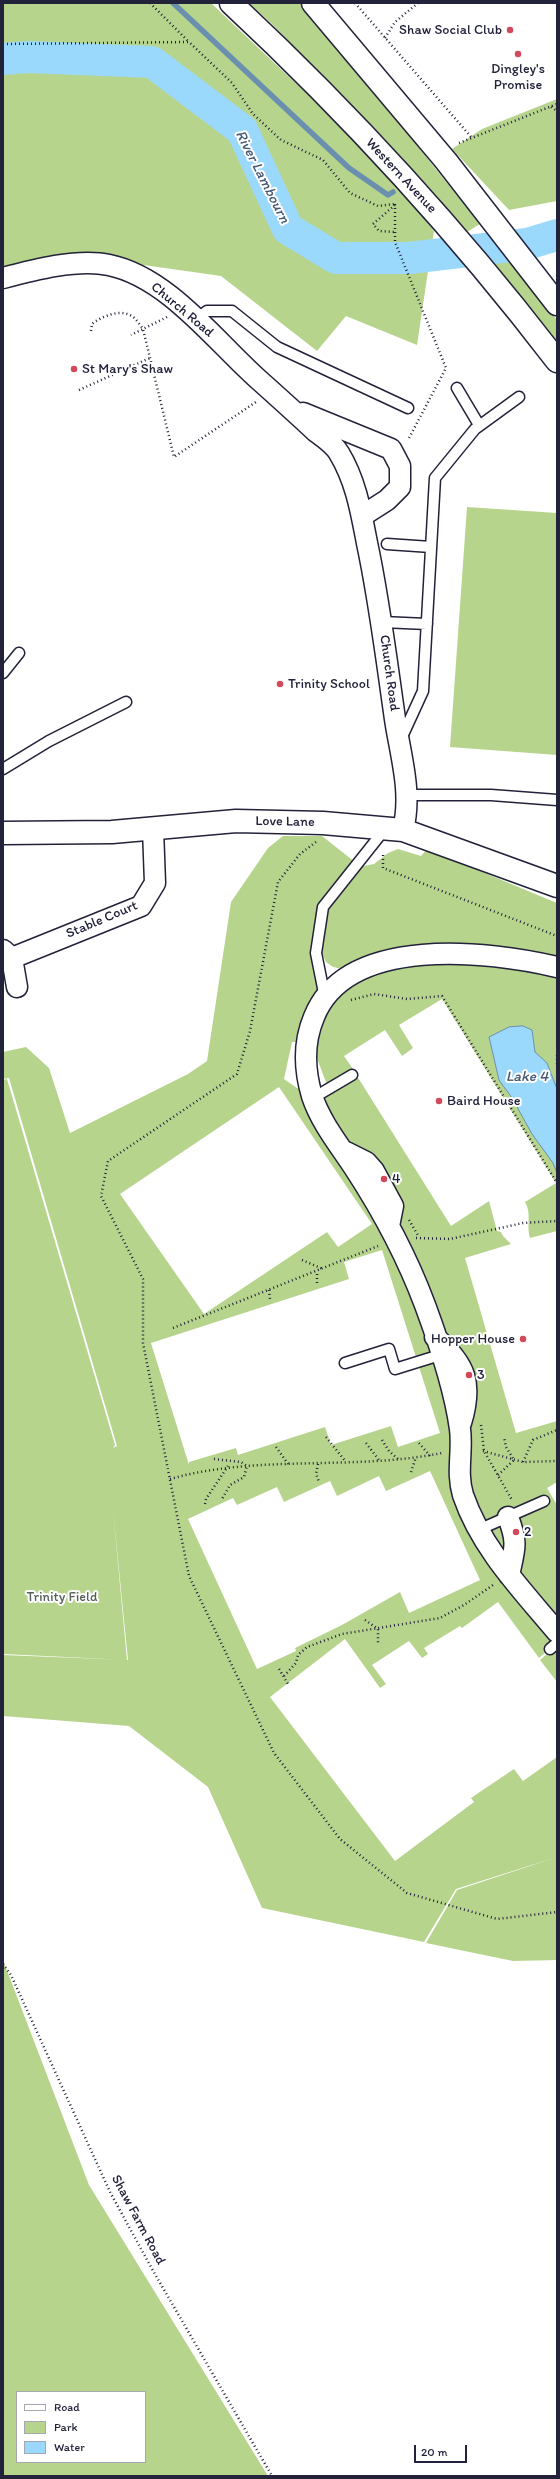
<!DOCTYPE html>
<style>
body{margin:0}
#map{position:relative;width:560px;height:2479px;overflow:hidden;background:#fff;font-family:Itim,sans-serif}
canvas{display:block}
.frame{position:absolute;inset:0;border:4px solid #22223b;pointer-events:none}
.legend{position:absolute;left:16px;top:2391px;width:130px;height:72px;box-sizing:border-box;background:#fff;border:1px solid #a7a7b1;margin:0;padding:5px 7px;list-style:none;font-size:12px;color:#22223b}
.legend li{display:flex;align-items:center;gap:8px;height:20px}
.legend b{width:20px;border:1px solid #a7a7b1}
.scale{position:absolute;left:414px;top:2445px;width:53px;height:18px;box-sizing:border-box;border:2px solid #22223b;border-top:0;padding-left:5px;font-size:12px;line-height:14px;white-space:nowrap;color:#22223b;-webkit-text-stroke:3px #fff;paint-order:stroke}
</style>
<div id="map">
<canvas width="560" height="2479"></canvas>
<div class="frame"></div>
<ul class="legend">
<li><b style="height:5px;background:#fff"></b>Road</li>
<li><b style="height:11px;background:#b7d48d"></b>Park</li>
<li><b style="height:11px;background:#9bd9fc"></b>Water</li>
</ul>
<div class="scale">20 m</div>
</div>
<script>
const ctx = document.querySelector('canvas').getContext('2d');
ctx.lineJoin = 'round';
function paint(path, color) {
  ctx.fillStyle = color;
  ctx.fill(path, 'evenodd');
}
function trace(path, color, width, dash) {
  ctx.strokeStyle = color;
  ctx.lineWidth = width;
  ctx.lineCap = dash ? 'butt' : 'round';
  ctx.setLineDash(dash || []);
  ctx.stroke(path);
}
function label(font, color, halo, rows, align = 'center') {
  ctx.font = font + ' Itim,sans-serif';
  ctx.lineWidth = 4;
  ctx.setLineDash([]);
  ctx.textBaseline = 'middle';
  ctx.strokeStyle = halo;
  ctx.fillStyle = color;
  for (const [text, x, y, turn = 0] of rows) {
    ctx.save();
    ctx.translate(x, y);
    ctx.rotate((+turn || 0) * Math.PI / 180);
    ctx.textAlign = isNaN(turn) ? turn : align;
    if (halo) ctx.strokeText(text, 0, 0);
    ctx.fillText(text, 0, 0);
    ctx.restore();
  }
}
paint(new Path2D(`
 M3,3h208l168,159 55,69 -17,114 -71,-29 -29,35 -96,-75 -148,-21 -70,17z
 M249,3h53l178,221 -13,8 -194,-207z
 M557,99v102l-48,9 -57,-61 30,-20z
 M508,255l49,65v23l-63,-78z
 M467,507l90,6v242l-107,-8z
 M283,836h39l33,26 -34,45v90l-19,45h-10l-8,37 13,9h12l46,82 84,184 19,124 99,164 -18,16 -41,-56 -36,26 -2,-2 -36,22 4,6 -6,4 -13,-17 -37,24 14,19 -6,4 -35,-49 -75,58 125,164 79,-59 -3,-4 43,-29 9,12 34,-24v100l-101,32 -32,53 -162,-34 -54,-121 -79,-61 -126,-10v-61l125,5 -15,-150 14,150 -124,-6v-574l4,-1 108,366 -2,3 4,-2 -108,-368 -6,1v-27l23,-5 23,21 21,65 118,-59 19,-13 24,-159 37,-54zM279,1087l93,137 -34,23 -11,-15 -123,82 -84,-120zM382,1250l58,183 -42,14 -7,-21 -60,19 -6,-18 -87,28 -2,-7 -47,14v3l-38,-122 198,-64 -5,-17zM430,1471l50,109 -71,33 -9,-21 -58,33 -47,23 1,3 -39,18 -69,-150 45,-21 4,7 40,-18 7,15 46,-21 7,15 42,-20 7,15z
 M398,849l23,7 6,-7 130,54v60l-36,-7 -179,13 -9,-2 -7,-5 -4,-9 3,-45 33,-41 16,-3 14,-11z
 M414,960l143,10v261l-27,7c-4,-12 2,-25 -5,-36l31,-19 -114,-184 -43,26 14,23 -11,8 -17,-26 -41,26 9,13 -26,16 -15,-40 25,-55z
 M357,1076l94,150 38,-25 8,30 4,1 2,4 8,8 -46,14 51,175 41,-12v61l-10,6 10,17v125l-77,-97 -44,-197 -81,-182 -39,-53z
 M557,1645v37l-17,-22z
 M557,1857v103l-44,1 -87,-18 31,-53z
 M3,1960l86,225 179,291h-265zM17,2392h128v70h-128z`), '#b7d48d');
const water = new Path2D(`
 M523,1026l9,4 3,22 12,11 10,26v84l-4,-10 -21,-29 -20,-36 -13,-18 -10,-43 20,-10z`);
paint(water, '#9bd9fc');
trace(water, '#6b90af', 1);
trace(new Path2D(`
 M173,3l176,165 39,27 5,-3`), '#6b90af', 5.5);
trace(new Path2D(`
 M3,59l25,-2 124,5 90,68 46,99 48,29h73l118,-14 30,-9`), '#9bd9fc', 32);
const lane = new Path2D(`
 M196,319l11,-8h25l45,36 131,61
 M457,388l22,37
 M387,544l44,3
 M382,622l45,2
 M3,673l16,-20
 M401,739l22,-48 12,-213 40,-49 44,-32
 M3,769l46,-28 77,-39
 M408,795h83l66,5
 M325,998l-9,-45 7,-46 62,-78
 M313,1098l39,-23
 M345,1363l44,-14 6,20 45,-14
 M478,1530l66,-29
 M550,1649l7,-6`);
const street = new Path2D(`
 M3,278c30,-8 75,-20 106,-13 59,12 107,77 150,115 19,17 38,34 56,51 8,6 19,13 24,22 17,28 22,59 28,90 12,56 19,113 27,169 5,40 19,78 9,118
 M303,413l88,36 9,17v21l-13,13 -25,16
 M3,950l9,8 5,29
 M12,958l129,-52 14,-23 -2,-54
 M557,967c-68,-16 -210,-33 -243,50 -11,26 -10,52 -2,79 9,27 28,50 43,73 28,43 52,88 70,136 13,35 30,87 35,124 3,23 -4,43 3,66 18,53 58,94 94,137
 M346,1152l20,10 8,9 19,35 -4,20
 M435,1337c31,28 38,46 26,86
 M508,1517c10,26 7,31 1,58`);
const secondary = new Path2D(`
 M3,833l109,-1 124,-11 87,2 80,7 154,56`);
const highway = new Path2D(`
 M231,3c118,110 228,230 326,358
 M313,3l133,158 111,143`);
trace(lane, '#22223b', 13);
trace(street, '#22223b', 23);
trace(secondary, '#22223b', 25);
trace(highway, '#22223b', 25);
trace(new Path2D(`
 M150,3l39,39
 M355,3l117,135
 M385,38l10,-16 23,-19
 M3,44l186,-2 43,41 21,31 28,26 42,20 27,33 28,13 17,-2
 M551,107l6,4
 M459,143l98,-39
 M395,204v38l51,126 -38,72
 M395,205l-22,19 6,7 16,1
 M167,317l-24,12 31,128 82,-55
 M91,331l1,-7c10,-8 30,-16 41,-7 4,3 7,8 10,12l-12,6
 M79,390l71,-32
 M316,842l-16,12 -22,28 -28,149 -13,43 -129,87 -7,35 42,83v64l46,233 85,177 66,86 67,54 90,26 60,-7
 M383,855v13l174,68
 M351,1000l23,-6 33,5 35,-3 115,187
 M557,1055v12
 M409,1220l10,17
 M416,1238l34,1 73,-16 34,-2
 M302,1260l21,9
 M317,1283v-12
 M269,1290l1,10
 M173,1328l205,-82
 M481,1425l3,26 28,49
 M326,1437l20,25
 M382,1440l7,11 9,8
 M366,1443l13,17
 M419,1443l11,13
 M276,1447l12,17
 M483,1451l40,11 34,-1
 M214,1459l27,3 6,4 -3,11 -14,8 -8,14
 M523,1462l10,-22 24,-10
 M318,1464l-2,10 3,8
 M411,1472l5,-15
 M498,1475l16,-15 -8,-13 -2,-10
 M170,1479c88,-25 183,-8 272,-26
 M205,1504l1,-5 22,-33
 M365,1620l13,9v16
 M279,1669l9,15
 M284,1676l12,-13 2,-8 9,-8 35,-13 98,-16 24,-13 29,-20
 M3,1964l8,11 99,217 42,77 120,207`), '#22223b', 2.5, [1, 3]);
trace(lane, '#fff', 10);
trace(street, '#fff', 20);
trace(secondary, '#fff', 22);
trace(highway, '#fff', 22);
for (const [x, y, r, color] of [
 [510,30,4,"#d1495b"],
 [518,54,4,"#d1495b"],
 [74,369,4,"#d1495b"],
 [280,684,4,"#d1495b"],
 [439,1101,4,"#d1495b"],
 [384,1179,4,"#d1495b"],
 [523,1339,4,"#d1495b"],
 [469,1375,4,"#d1495b"],
 [516,1532,4,"#d1495b"]
]) {
  const dot = new Path2D();
  dot.arc(x, y, r, 0, 2 * Math.PI);
  ctx.fillStyle = color;
  ctx.fill(dot);
  trace(dot, '#fff', 1.5);
}
label('14px', '#22223b', '#fff', [
 ["Shaw Social Club",502,30,"right"],
 ["Dingley's",518,69,"center"],
 ["Promise",518,85,"center"],
 ["St Mary's Shaw",82,369],
 ["Trinity School",288,684],
 ["Baird House",447,1101],
 ["4",392,1179],
 ["Hopper House",515,1339,"right"],
 ["3",477,1375],
 ["2",524,1532]
], 'left');
label('14px', '#22223b', '#fff', [
 ["Western Avenue",401,176,47],
 ["Church Road",182,310,40],
 ["Church Road",389,673,82],
 ["Love Lane",285,822,1],
 ["Stable Court",102,920,-23],
 ["Shaw Farm Road",138,2220,62]
]);
label('14px', '#566058', '#fff', [
 ["Trinity Field",62,1597]
]);
label('italic 15px', '#465975', '#fff', [
 ["River Lambourn",262,177,63],
 ["Lake 4",527,1077]
]);
</script>
